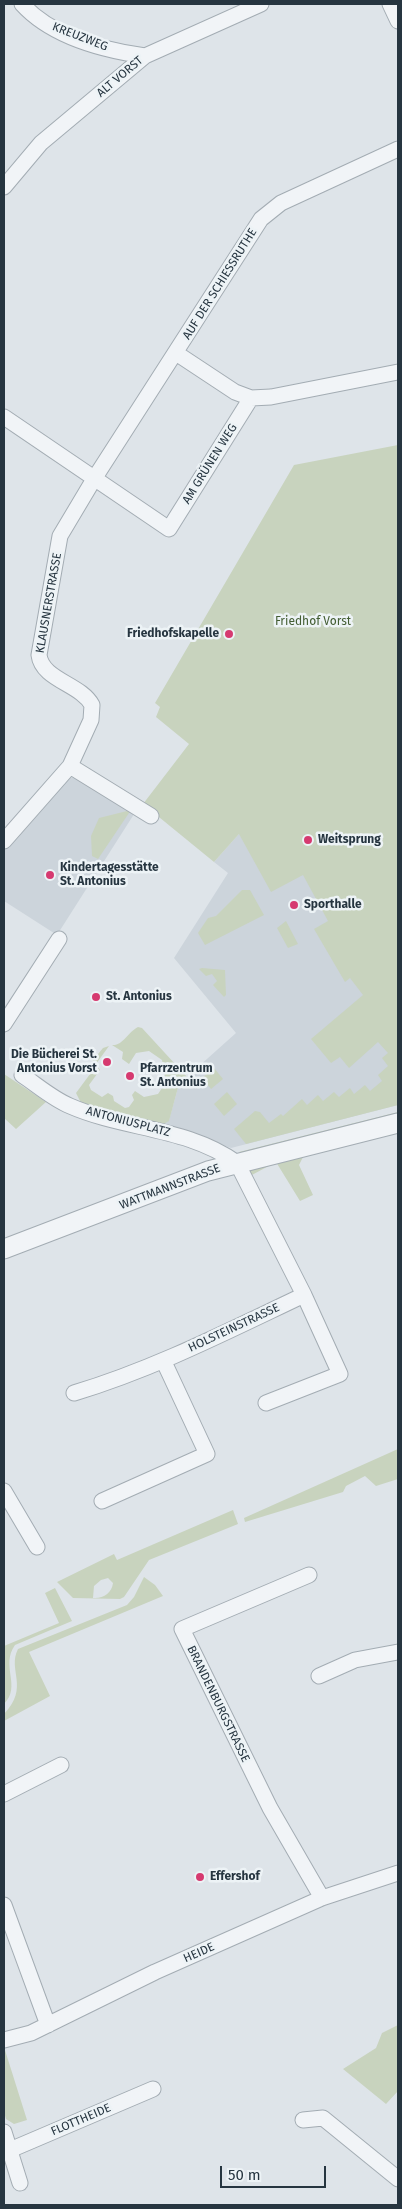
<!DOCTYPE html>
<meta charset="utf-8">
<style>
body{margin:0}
#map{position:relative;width:402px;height:2209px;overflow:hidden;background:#dee4e9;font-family:"Fira Sans",sans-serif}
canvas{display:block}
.frame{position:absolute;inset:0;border:5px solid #263540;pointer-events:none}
.scale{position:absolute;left:220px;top:2166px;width:106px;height:22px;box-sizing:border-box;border:2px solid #263540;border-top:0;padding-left:6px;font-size:15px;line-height:18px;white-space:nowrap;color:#263540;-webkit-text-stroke:4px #edf3f6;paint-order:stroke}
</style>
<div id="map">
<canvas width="402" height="2209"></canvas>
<div class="frame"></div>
<div class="scale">50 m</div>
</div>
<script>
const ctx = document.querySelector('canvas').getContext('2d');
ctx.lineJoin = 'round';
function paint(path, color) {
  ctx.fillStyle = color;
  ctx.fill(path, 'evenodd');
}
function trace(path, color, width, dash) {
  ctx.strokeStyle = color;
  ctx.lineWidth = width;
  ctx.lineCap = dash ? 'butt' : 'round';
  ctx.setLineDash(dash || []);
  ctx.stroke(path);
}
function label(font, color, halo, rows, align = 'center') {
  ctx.font = font + ' "Fira Sans",sans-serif';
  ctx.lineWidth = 5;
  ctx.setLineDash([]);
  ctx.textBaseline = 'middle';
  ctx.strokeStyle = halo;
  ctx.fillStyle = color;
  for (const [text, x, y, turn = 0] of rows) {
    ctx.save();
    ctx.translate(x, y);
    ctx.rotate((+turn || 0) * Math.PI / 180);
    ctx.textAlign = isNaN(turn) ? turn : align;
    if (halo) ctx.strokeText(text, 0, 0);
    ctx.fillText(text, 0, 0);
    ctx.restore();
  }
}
paint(new Path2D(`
 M391,663l7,6v436l-167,43 -69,-23 7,-5 10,-36 57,-51 -62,-75 54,-85 -14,-11z
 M64,777l14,1 58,33 -79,124 -53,-34v-53z`), '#ccd4db');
paint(new Path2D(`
 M398,445v660l-152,39 -12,-15 21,-18 5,1 9,11 12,-9 2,2 19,-17 5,6 11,-10 5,6 11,-9 5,5 11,-9 4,6 11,-9 5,6 12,-10 -4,-6 10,-9 -6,-8 6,-5 -10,-11 -29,26 -9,-11 -9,6 -20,-24 52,-44 -13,-17 -5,4 -31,-53 14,-8 -25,-46 -32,17 -32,-58 -25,28 -71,-58 46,-60 -33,-27 4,-10 -5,-4 139,-238z
 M131,810l-33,49 -6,-3 -1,-20 8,-18z
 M242,890h8l14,25 -59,30 -7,-12 10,-15 8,-2z
 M286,921l12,23 -10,4 -11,-20z
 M202,968l23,2 1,25 -2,2 -11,-12 4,-4 -5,-7 -6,2 -7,-7z
 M138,1027l4,1 45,49 -8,7 -10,37 -7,4 -73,-18 -9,-6 -4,-8 17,-23 -4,-5 14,-17 6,-2 -13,18 4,6 -11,15 2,5 11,7 6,-4 5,3 1,5 11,7 4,-1 5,-7 -2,-5 3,-4 9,6 14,-3 8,-12 -4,-22 -13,-9 -13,2 -7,11 -7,-5 1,-7 -11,-7c11,1 16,-13 26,-18z
 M214,1068l9,11 -12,10 -9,-11z
 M4,1074l42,28 -30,27 -12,-11z
 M227,1092l10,12 -13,12 -10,-12z
 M398,1112v3l-128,30c-7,8 -22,9 -31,7z
 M398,1131v2l-94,22 -5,10 14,30 -13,6 -24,-39 -26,14 -2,-8z
 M398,1449v30l-22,7 -11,-10 -19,10 -3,6 -98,30 -1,-4z
 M233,1510l5,14 -89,36 -25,37 -4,2 -47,-1 -16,-16 57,-28 3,6zM108,1578l5,5c-1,10 -10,16 -20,15l1,-12 7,-6z
 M144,1577l11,8 8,11 -134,56 21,44 -46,25v-7c26,-27 3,-44 14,-65l109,-44 7,-8z
 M55,1588l17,33 -57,24c-15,21 7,41 -11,59v-58l55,-23 -14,-30z
 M398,2025v66l-12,13 -43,-35 33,-21 6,-15z
 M4,2047l23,73 -13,4 -8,-5 -2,-7z`), '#c8d3be');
const minor = new Path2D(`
 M22,4c30,33 80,46 123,52
 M390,4l8,17
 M4,187l37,-44 104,-87 116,-52
 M176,353l59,39 16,6 20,-1 127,-25
 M4,417l165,112 82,-131
 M151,816l-81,-50 21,-46 1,-15c-11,-21 -50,-25 -53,-50l21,-119 34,-57 167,-260 20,-16 117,-54
 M4,841l66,-75
 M4,1024l55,-85
 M22,1075c15,10 31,24 48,31 55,24 117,21 167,57l67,132 36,79 -74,29
 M74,1393c80,-24 154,-62 230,-98
 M4,1491l33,56
 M102,1501l105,-47 -43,-92
 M309,1575l-127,54 88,179 52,90
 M319,1676l36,-16 43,-8
 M4,1794l57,-29
 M4,1905l44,120
 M4,2040l27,-7 124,-61 167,-74 76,-25
 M303,2120l20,-2 75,61
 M4,2132l16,51
 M10,2150l143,-61`);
const tertiary = new Path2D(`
 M4,1249l204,-78 190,-48`);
trace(minor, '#a3acb3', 17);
trace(tertiary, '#a3acb3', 21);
trace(minor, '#f1f4f7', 15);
trace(tertiary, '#f1f4f7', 19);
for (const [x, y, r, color] of [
 [229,634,5,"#d63a70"],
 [308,840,5,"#d63a70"],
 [50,875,5,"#d63a70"],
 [294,905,5,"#d63a70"],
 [96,997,5,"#d63a70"],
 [107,1062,5,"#d63a70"],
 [130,1076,5,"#d63a70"],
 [200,1877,5,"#d63a70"]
]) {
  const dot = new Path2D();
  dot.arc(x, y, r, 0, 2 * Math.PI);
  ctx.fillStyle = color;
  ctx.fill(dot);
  trace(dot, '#edf3f6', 2);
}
label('12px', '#263540', '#edf3f6', [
 ["KREUZWEG",80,37,21],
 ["ALT VORST",120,77,-40],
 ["AUF DER SCHIESSRUTHE",220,284,-58],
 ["AM GRÜNEN WEG",210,464,-58],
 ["KLAUSNERSTRASSE",49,603,-80],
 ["ANTONIUSPLATZ",128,1122,15],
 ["WATTMANNSTRASSE",170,1187,-21],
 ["HOLSTEINSTRASSE",234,1328,-25],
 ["BRANDENBURGSTRASSE",218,1704,64],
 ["HEIDE",199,1953,-24],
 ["FLOTTHEIDE",81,2120,-23]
]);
label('12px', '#435d33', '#edf3f6', [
 ["Friedhof Vorst",313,622]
]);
label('bold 12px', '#263540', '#edf3f6', [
 ["Friedhofskapelle",219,634,"right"],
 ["Weitsprung",318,840],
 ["Kindertagesstätte",60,868],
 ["St. Antonius",60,882],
 ["Sporthalle",304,905],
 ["St. Antonius",106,997],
 ["Die Bücherei St.",97,1055,"right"],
 ["Antonius Vorst",97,1069,"right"],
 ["Pfarrzentrum",140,1069],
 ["St. Antonius",140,1083],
 ["Effershof",210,1877]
], 'left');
</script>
